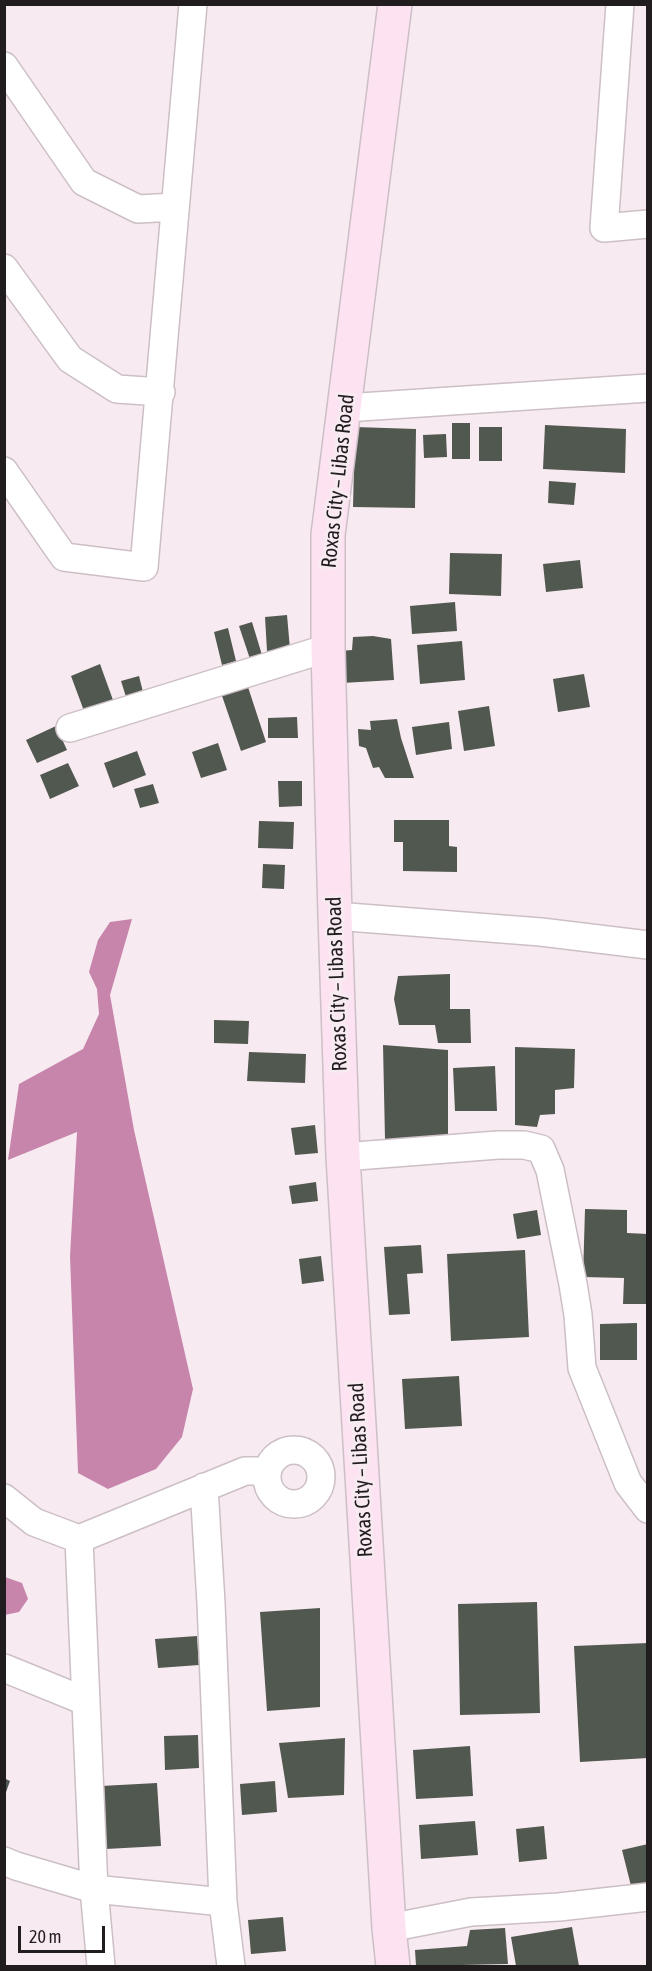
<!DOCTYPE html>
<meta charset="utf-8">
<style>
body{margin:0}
#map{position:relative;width:652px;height:1971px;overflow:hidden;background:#f8eaf1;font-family:"Asap Condensed",sans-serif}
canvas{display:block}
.frame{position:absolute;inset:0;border:6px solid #211d1f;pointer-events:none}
.scale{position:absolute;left:18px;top:1926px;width:87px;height:27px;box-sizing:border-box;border:3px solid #211d1f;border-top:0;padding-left:8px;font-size:18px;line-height:21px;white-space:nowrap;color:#211d1f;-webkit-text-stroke:4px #f8eaf1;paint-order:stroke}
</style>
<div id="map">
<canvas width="652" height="1971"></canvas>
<div class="frame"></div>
<div class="scale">20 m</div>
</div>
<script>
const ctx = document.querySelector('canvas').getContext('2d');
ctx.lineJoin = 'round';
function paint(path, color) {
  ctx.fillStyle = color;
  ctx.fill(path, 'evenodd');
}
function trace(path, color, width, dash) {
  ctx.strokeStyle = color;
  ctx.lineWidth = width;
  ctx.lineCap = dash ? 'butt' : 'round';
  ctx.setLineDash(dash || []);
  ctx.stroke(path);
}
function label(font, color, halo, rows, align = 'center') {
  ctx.font = font + ' "Asap Condensed",sans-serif';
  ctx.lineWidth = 6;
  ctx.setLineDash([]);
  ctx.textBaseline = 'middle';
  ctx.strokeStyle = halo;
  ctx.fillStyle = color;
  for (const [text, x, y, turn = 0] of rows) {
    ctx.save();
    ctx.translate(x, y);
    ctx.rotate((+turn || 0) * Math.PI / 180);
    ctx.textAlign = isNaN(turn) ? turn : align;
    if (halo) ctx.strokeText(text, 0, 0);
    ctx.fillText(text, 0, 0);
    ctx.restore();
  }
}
paint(new Path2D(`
 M132,919l-22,76 24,135 59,259 -11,48 -26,32 -48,20 -30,-16 -8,-217 7,-124 -69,28 11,-76 64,-35 16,-35 -2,-25 -8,-17 9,-32 12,-18z
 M5,1577l17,6 6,16 -9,13 -14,3z`), '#c785ac');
paint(new Path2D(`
 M452,423h18v36h-18z
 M545,425l81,4 -1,44 -82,-4z
 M355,427l61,2 -1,79 -62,-1z
 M479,427h23v34h-23z
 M446,434l1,23 -23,1 -1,-23z
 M549,481l27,2 -2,22 -26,-2z
 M450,553l52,1 -1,42 -52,-2z
 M580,560l3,28 -37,4 -3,-28z
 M455,602l2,29 -45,3 -2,-28z
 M287,615l3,34 -23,2 -2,-34z
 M252,622l10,33 -12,4 -11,-33z
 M228,628l8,33 -14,4 -8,-33z
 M373,636l18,3 3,41 -52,3 -2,-32 12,-1 1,-13z
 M462,641l3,39 -45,4 -3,-39z
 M100,664l13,36 -29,11 -13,-35z
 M584,674l6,33 -32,5 -5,-33z
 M139,676l5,20 -17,4 -6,-19z
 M247,684l19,58 -25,9 -20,-58z
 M489,706l6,40 -31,5 -6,-40z
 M297,717l1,21h-30v-20z
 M397,719l4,19 13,40h-29l-6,-11 -6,1 -7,-20 -7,-2 -1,-17 13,1 -1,-9z
 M449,722l3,27 -36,6 -4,-28z
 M56,726l11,24 -30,13 -11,-23z
 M218,743l9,27 -26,8 -9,-26z
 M137,751l9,24 -33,13 -9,-25z
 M68,763l11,23 -29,13 -10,-24z
 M278,781h24v25l-23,1z
 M153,784l6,19 -19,5 -6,-19z
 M394,820h55v26l8,1v25l-54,-1v-29h-9z
 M259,821l35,1 -1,27 -35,-1z
 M263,864l22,1 -1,24 -22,-1z
 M450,974v35h20l1,34h-33l-3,-18h-36l-5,-26 4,-23z
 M214,1020l35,1 -1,23 -34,-1z
 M383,1045l65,5v92l-63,-3z
 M515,1047l60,2 -1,39 -19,2v24l-15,1 -3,12 -22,-2z
 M249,1052l57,2 -1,29 -58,-2z
 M495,1066l2,45h-42l-2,-43z
 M315,1125l3,28 -23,2 -4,-27z
 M316,1182l2,19 -26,3 -3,-18z
 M585,1209l42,1v23l21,1v70h-25l1,-26 -41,-1z
 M537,1210l4,25 -24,4 -4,-25z
 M421,1245l2,28 -16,1 3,40 -21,1 -5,-68z
 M525,1250l4,87 -78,4 -4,-87z
 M321,1256l3,25 -22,3 -3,-25z
 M637,1323v37h-37v-36z
 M459,1376l3,50 -57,3 -3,-50z
 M537,1602l3,111 -80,2 -2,-111z
 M320,1608v99l-53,4 -7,-99z
 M197,1636l2,29 -41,3 -3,-29z
 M648,1643v115l-68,4 -6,-116z
 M198,1735l1,33 -34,2 -1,-34z
 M345,1738l-1,57 -56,3 -9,-55z
 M470,1746l3,50 -57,3 -3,-49z
 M4,1778l6,3 -5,14h-1z
 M275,1781l2,31 -35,3 -2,-31z
 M157,1783l4,63 -55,3 -5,-63z
 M475,1821l3,34 -57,4 -2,-34z
 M544,1826l3,33 -28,3 -3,-33z
 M648,1844v46l-15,4 -11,-44z
 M283,1917l3,34 -35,3 -3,-34z
 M572,1927l7,39h-63l-5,-29z
 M505,1928l3,36 -92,2 -1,-16 52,-4 3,-16z`), '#51584f');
const street = new Path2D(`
 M620,4l-16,224 44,-4
 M4,66l80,116 54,27 37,-2
 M4,268l66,91 47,30 44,3
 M345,408l303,-20
 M4,471l60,86 80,10 49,-563
 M70,728l258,-80
 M335,916l206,16 107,13
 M343,1157l155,-12h26l17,4 9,21 23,114 5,31 4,53 46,115 20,26
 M267 1477a27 27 0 1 1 54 0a27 27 0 1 1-54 0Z
 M204,1487l7,116 12,299 8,64
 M4,1498l30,24 45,17 166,-68h22
 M79,1539l15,350 7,77
 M4,1668l81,33
 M4,1861l12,5 78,23 129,13
 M389,1928l82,-16 88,-5 89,-10`);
const secondary = new Path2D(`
 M393,1966l-4,-38 -46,-771 -8,-241 -7,-268v-113l67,-531`);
trace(street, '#ccbfc6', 30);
trace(secondary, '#ccbfc6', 36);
trace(street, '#fff', 27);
trace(secondary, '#fde2f2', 33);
label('21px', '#211d1f', '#f8eaf1', [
 ["Roxas City – Libas Road",338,481,-84],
 ["Roxas City – Libas Road",337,984,-92],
 ["Roxas City – Libas Road",361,1470,-93]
]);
</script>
